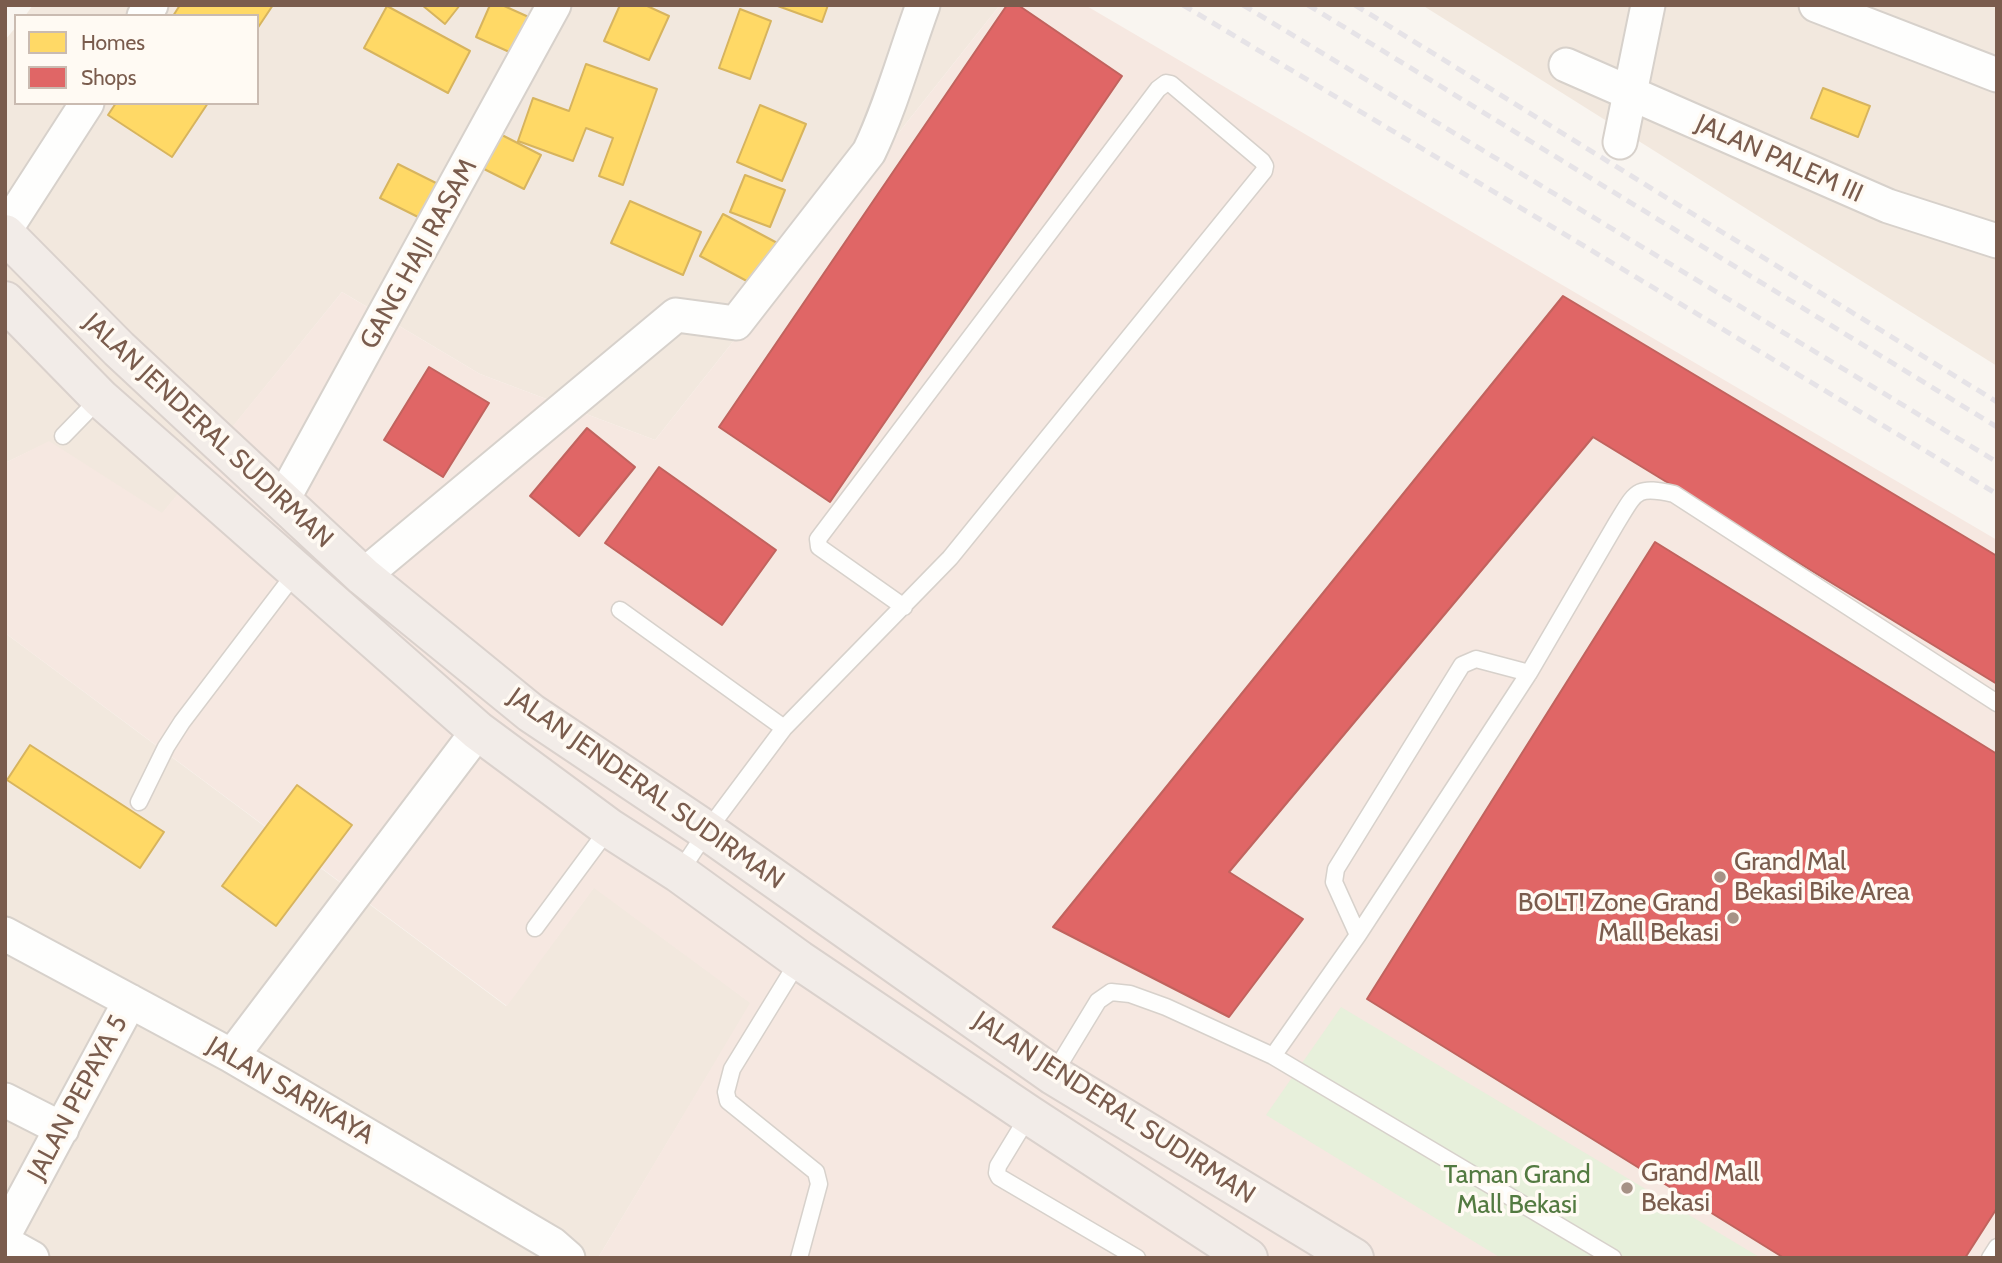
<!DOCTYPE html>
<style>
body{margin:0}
#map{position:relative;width:2002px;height:1263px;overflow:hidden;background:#f9f5f0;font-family:Cabin,sans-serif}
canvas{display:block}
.frame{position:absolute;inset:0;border:7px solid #7a5c4d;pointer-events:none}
.legend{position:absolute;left:14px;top:14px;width:245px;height:91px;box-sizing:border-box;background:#fffaf3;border:2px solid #cabbb1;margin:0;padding:9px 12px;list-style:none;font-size:21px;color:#7a5c4d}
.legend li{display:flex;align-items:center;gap:14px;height:35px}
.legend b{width:35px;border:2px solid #cabbb1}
</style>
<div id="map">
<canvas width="2002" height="1263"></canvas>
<div class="frame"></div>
<ul class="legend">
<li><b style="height:19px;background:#ffd966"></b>Homes</li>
<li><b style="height:19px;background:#e06666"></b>Shops</li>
</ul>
</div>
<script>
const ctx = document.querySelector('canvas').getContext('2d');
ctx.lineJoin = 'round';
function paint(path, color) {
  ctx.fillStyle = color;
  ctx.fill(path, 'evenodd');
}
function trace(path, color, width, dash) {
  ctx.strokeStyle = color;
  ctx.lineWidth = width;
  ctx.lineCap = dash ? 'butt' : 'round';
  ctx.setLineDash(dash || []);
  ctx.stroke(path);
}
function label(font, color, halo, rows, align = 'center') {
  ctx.font = font + ' Cabin,sans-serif';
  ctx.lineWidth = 7;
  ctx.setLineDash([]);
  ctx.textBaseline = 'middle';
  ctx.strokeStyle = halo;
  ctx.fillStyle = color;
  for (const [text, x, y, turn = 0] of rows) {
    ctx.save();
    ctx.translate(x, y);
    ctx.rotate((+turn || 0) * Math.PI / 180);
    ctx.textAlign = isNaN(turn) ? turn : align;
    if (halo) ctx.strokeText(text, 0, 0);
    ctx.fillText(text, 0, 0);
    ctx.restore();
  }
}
paint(new Path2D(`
 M33,5h967l-345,435 -175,-66 -138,-82 -180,222 -113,-72 -44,21v-423l11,-13v76h241v-87h-232z
 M1422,5h575v361z
 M5,633l501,373 88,-119 157,116 -153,255h-593z`), '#f2e8de');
paint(new Path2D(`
 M1000,5h85l912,535v718h-1399l152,-255 -156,-115 -87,118 -502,-373v-170l44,-22 113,72 180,-221 138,82 175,66z`), '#f6e8e1');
paint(new Path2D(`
 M1341,1007l420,251h-260l-235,-143z`), '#e7f0db');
const homes = new Path2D(`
 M180,5h93l-16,24v-13h-84z
 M422,5h38l-15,19z
 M490,5h12l40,18 -17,36 -49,-22z
 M620,5h25l24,11 -20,44 -45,-19z
 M775,5h53l-6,17z
 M387,6l83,45 -22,42 -84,-45z
 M740,9l31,12 -21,58 -31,-11z
 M586,64l71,25 -34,96 -24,-9 14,-38 -27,-10 -13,33 -55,-20 15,-43 36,13z
 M1823,88l47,18 -12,31 -47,-19z
 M116,103h92l-36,54 -64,-42z
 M760,105l46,19 -24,57 -45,-19z
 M498,133l43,22 -17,34 -44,-22z
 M398,164l42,21 -18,34 -42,-21z
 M745,175l40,15 -15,37 -40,-15z
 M630,201l71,31 -18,43 -72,-32z
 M723,214l58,31 -23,42 -58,-31z
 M30,745l134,87 -24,36 -133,-88z
 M297,785l55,40 -76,101 -54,-40z`);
paint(homes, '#ffd966');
trace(homes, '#d7b45e', 2);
const shops = new Path2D(`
 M1007,5h11l104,71 -292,426 -111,-75z
 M1563,296l434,260v128l-404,-247 -364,435 74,47 -74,98 -176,-90z
 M429,367l60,36 -46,74 -59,-37z
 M587,428l48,39 -56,69 -49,-40z
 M659,467l117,83 -54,75 -117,-82z
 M1655,542l342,212v454l-32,50h-181l-417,-259z`);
paint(shops, '#e06666');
trace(shops, '#c1635e', 2);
const service = new Path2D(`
 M63,436l37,-38
 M620,610l164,118
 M139,802l27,-55 16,-25 114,-150
 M679,873l28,-42 77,-103 166,-170 314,-387 1,-5 -3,-5 -91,-77 -5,-1 -8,6 -340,450 1,8 85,60
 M535,928l74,-100
 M1358,935l-24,-53 2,-13 126,-204 14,-6 53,14
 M799,960l-67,109 -6,23 2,9 88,71 3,12 -20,74
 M1273,1056l85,-121 171,-262 87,-149c20,-32 19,-39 58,-30l323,209
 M1053,1075l45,-74 13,-9 19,2 36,13 107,49 340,202
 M1029,1115l-31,51 -1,7 2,4 138,81
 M1990,1258l7,-11`);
const minor = new Path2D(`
 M1816,5l181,70
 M144,16l7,-11
 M1566,65l322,141 109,35
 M1620,142l28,-137
 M5,230l82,-127
 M282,501l272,-496
 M363,576l313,-261 60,8 133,-171c22,-46 36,-98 54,-147
 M5,934l227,122 320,188 16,14
 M232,1056l246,-325
 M5,1100l57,29
 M5,1233l125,-232
 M5,1243l27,15`);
const trunk = new Path2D(`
 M5,234l114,115 244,227 168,137 176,118 346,244 301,183
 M5,301l95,97 378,333 131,97 70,45 120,87 230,155 219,143`);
trace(service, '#d7d1cb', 19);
trace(minor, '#d7d1cb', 37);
trace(trunk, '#dad1cc', 42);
trace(service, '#fefefd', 16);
trace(minor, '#fefefd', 33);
trace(trunk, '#f2ece8', 38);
trace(new Path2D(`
 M1183,5l814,489
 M1243,5l754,457
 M1308,5l689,422
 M1355,5l642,397`), '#e6e3e7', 5, [10, 7]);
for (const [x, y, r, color] of [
 [1720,877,7,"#a69286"],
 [1733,918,7,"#a69286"],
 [1627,1188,7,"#a69286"]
]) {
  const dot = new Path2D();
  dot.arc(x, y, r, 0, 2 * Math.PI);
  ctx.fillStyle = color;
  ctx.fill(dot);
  trace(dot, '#fffaf3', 2.5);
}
label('26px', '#7a5c4d', '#fffaf3', [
 ["JALAN PALEM III",1779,159,24],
 ["GANG HAJI RASAM",419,254,-61],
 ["JALAN JENDERAL SUDIRMAN",208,431,43],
 ["JALAN JENDERAL SUDIRMAN",646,789,35],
 ["JALAN SARIKAYA",290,1091,30],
 ["JALAN PEPAYA 5",78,1098,-62],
 ["JALAN JENDERAL SUDIRMAN",1114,1108,33]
]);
label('26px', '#7a5c4d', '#fffaf3', [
 ["Grand Mal",1734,862],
 ["Bekasi Bike Area",1734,892],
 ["BOLT! Zone Grand",1719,903,"right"],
 ["Mall Bekasi",1719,933,"right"],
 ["Grand Mall",1641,1173],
 ["Bekasi",1641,1203]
], 'left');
label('26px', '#537a41', '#fffaf3', [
 ["Taman Grand",1517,1175],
 ["Mall Bekasi",1517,1205]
]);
</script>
